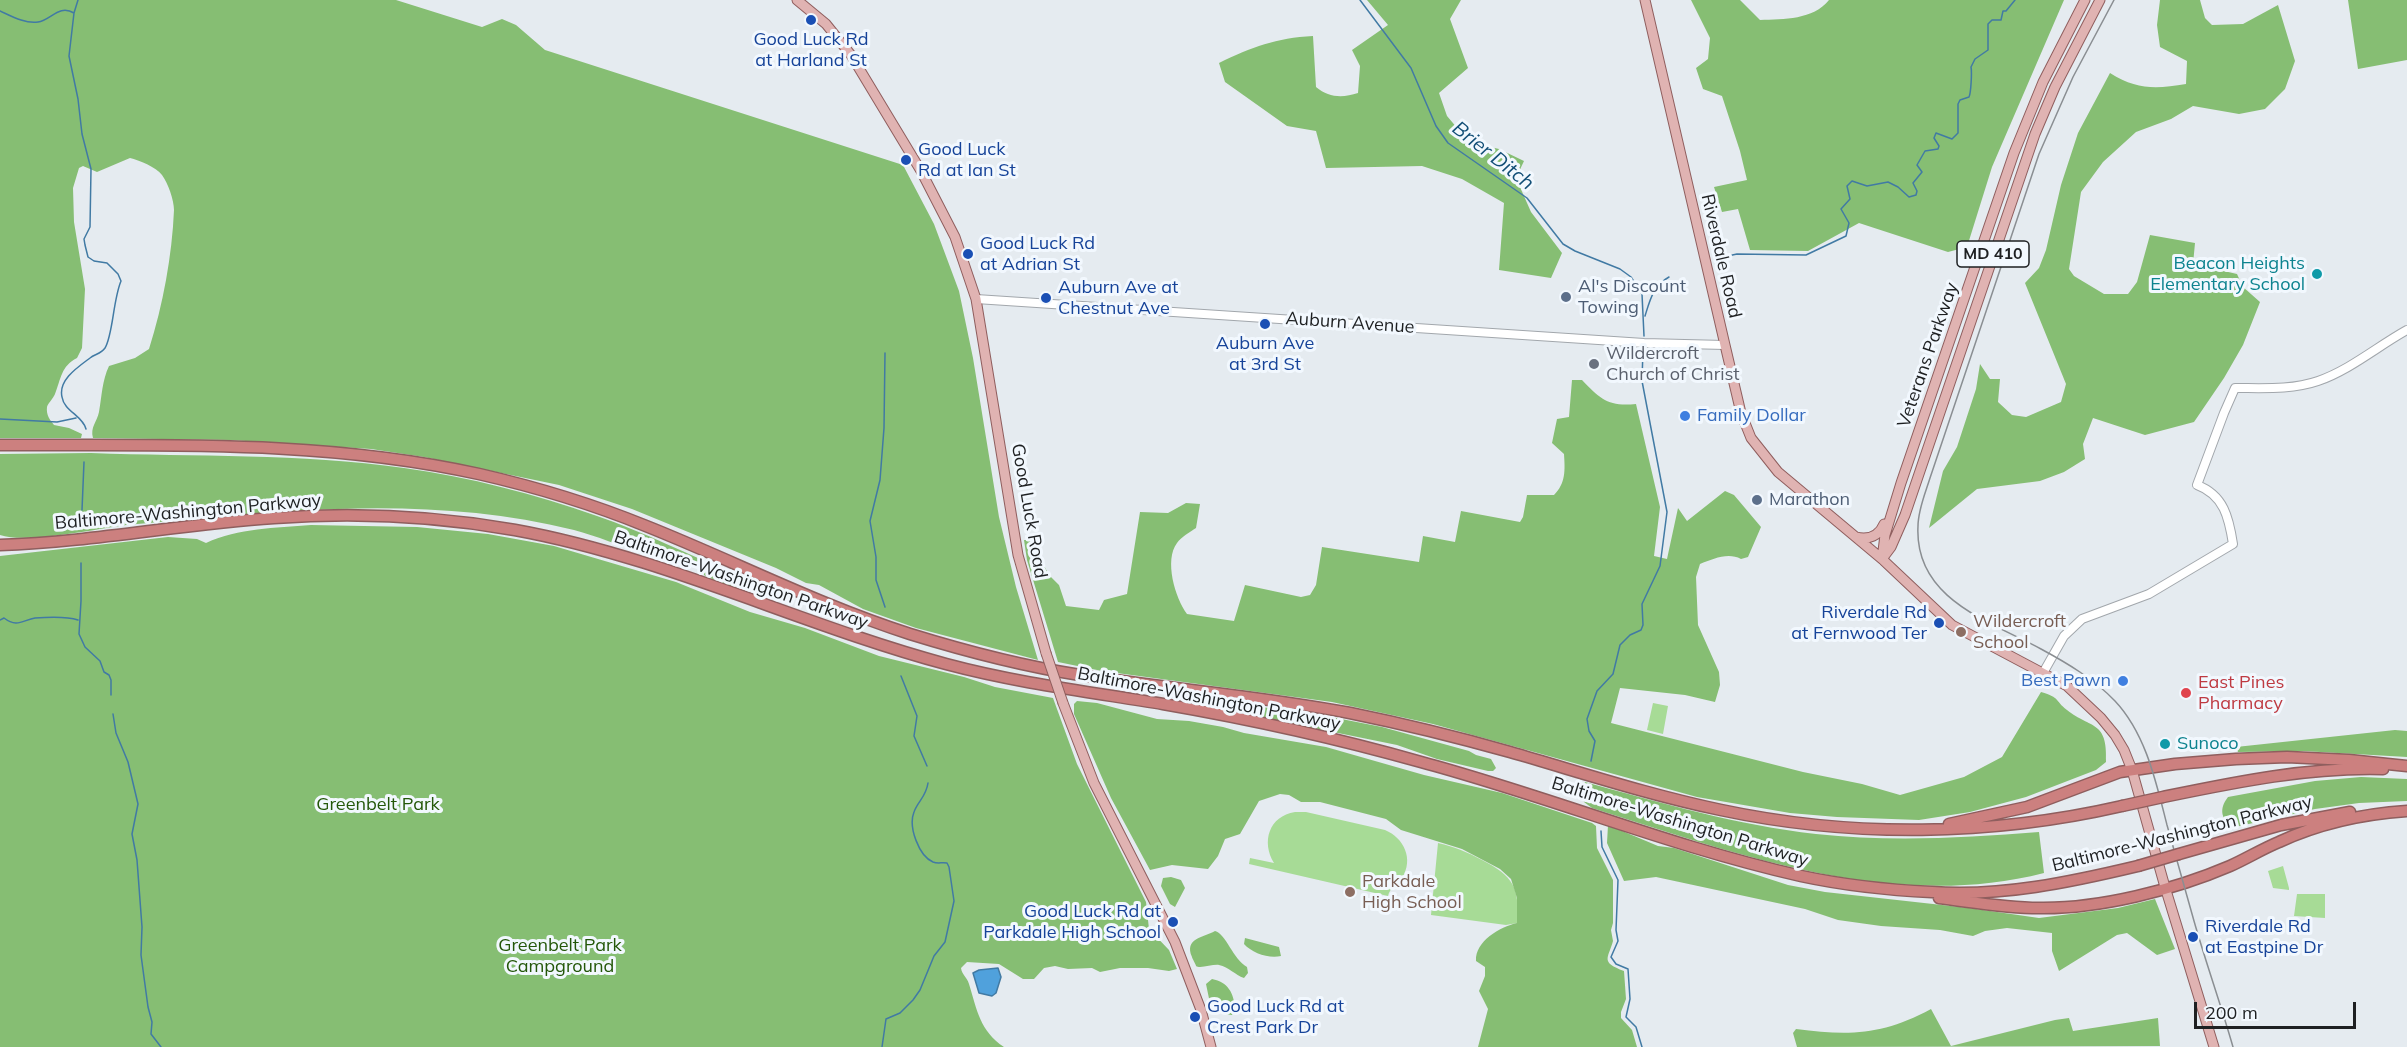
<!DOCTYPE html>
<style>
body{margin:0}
#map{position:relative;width:2407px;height:1047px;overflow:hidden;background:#e5ebf0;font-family:Mulish,sans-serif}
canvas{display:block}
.scale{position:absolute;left:2194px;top:1002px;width:162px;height:27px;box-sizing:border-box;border:3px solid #1e2022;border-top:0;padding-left:8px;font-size:18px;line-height:21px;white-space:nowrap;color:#1e2022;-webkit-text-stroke:4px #f2f8fe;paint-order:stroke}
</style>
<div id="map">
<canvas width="2407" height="1047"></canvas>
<div class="scale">200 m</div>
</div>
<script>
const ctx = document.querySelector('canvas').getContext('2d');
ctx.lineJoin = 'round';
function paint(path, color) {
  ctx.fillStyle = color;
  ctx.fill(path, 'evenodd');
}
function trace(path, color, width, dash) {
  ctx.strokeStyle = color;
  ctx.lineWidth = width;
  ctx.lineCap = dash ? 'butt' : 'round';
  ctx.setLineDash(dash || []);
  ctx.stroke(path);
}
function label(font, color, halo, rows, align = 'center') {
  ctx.font = font + ' Mulish,sans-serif';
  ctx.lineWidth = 6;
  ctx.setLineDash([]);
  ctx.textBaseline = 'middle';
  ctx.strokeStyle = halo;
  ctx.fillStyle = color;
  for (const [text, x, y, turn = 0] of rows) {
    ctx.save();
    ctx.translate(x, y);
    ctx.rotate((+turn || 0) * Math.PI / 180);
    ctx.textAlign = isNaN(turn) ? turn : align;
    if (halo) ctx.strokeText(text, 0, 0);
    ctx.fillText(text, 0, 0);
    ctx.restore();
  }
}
paint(new Path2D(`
 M1653,703l15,3 -5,28 -16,-4z
 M1295,812h11l79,18c19,8 29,29 17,48 -5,7 -12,9 -14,18l-139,-32 1,-6 24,5c-13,-21 -5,-47 21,-51z
 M1438,843c17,4 29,9 44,17 31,16 38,27 35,63l-11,2 -75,-10z
 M2283,866l6,22v2l-16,-2 -5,-17z
 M2297,894h28v24l-31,-2z`), '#a7db96');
paint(new Path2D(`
 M0,0h396l86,27 20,-8 14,6 29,25 358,115 31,59 25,67 14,67 26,159 17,70 22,73 -122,-32 -53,-19 -44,-24 -13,-2 -30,-15 -144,-59 -73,-24 -135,-28 -53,-8 -141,-9 -137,-2c-3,-11 4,-16 6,-26 3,-17 3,-31 10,-46l26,-8 14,-9c14,-44 23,-93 25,-139 0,-10 -6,-27 -12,-35 -6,-8 -23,-15 -32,-17l-33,14 -14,-6 -4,2 -6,20 1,34 11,67 -3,59 -5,10c-16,8 -16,21 -22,36 -2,5 -7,9 -8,13 -1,8 3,13 7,18l15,3 13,6 -1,4h-81z
 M1367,0h94l-11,19 18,49 -29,25 8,23 22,26 30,7 25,12 -8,17 15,34 31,41 -11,25 -52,-8 5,-67 -42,-24 -40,-13 -96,2 -10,-37 -29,-5 -62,-44 -6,-19c33,-16 57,-25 94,-27l3,51c13,11 27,11 42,6l2,-27 -8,-16 36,-25z
 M1691,0h49l20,20c24,-1 53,0 69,-20h235l-72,167 -25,80 -19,5 -89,-29 -51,28 -58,-1 -12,-41 -16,3 -8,-25 33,-7 -7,-29 -18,-55 -19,-7 -7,-21 12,-9 2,-21z
 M2160,0h40l5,18 7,7 31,-1 35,-19 17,56 -10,28 -20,20 -26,5 -46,-8 -22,13 -35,13 -33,30 -22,30 -12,77 5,7 30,18h24l9,-12 13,-47 45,8 -2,21 44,10 6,13 17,15 -17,43 -19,33 -30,44 -49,13 -52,-17 -10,26 2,15 -21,13 -24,9 -63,8 -48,39 14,-57 14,-24 19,-58 4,-25 10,15h10l-2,23 14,13 14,2 35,-15 5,-18 -41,-101 14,-15 7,-18 15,-65 17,-52 32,-60c27,17 46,16 76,11l1,-23 -27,-14 -3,-22z
 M2348,0h59v60l-49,9z
 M1572,380h10c18,19 27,27 54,24l24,103 -6,49 13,3 11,-51 9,13 38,-30 9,4 27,32 -13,30 -7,2c-13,-7 -28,0 -41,5l-4,13 2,48 21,47 1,13 -5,17 -30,-7 -65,-7 -9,35 192,49 59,12 38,11 64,-18 38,-20 39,-65c20,6 13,8 26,18 24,19 41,10 39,52l-10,8 -70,27 -56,15 -51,8 -82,-3 -47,-4 -93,-16 -264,-73 -101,-22 -230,-31 -44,-9 -31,-102 -3,-20h6l19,35 10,10 7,21 33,4 5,-10 23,-6 13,-82 28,1 18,-10 14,1 -4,24c-6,4 -15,9 -19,15 -13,17 -2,55 10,71l47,7 11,-36 56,12 9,-2 6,-10 6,-38 97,15 4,-26 32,6 6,-31 59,11 3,-5 4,-22h27c12,-12 11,-25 10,-41l-12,-11 5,-24 12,-2z
 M91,453c105,4 209,0 313,15 65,9 131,26 193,48 47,16 92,39 138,58l4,7 -2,5 -4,1 -28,-11 -7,-9 -27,-7 -7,-8 -6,-2 -8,4 -7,-1c-23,-7 -46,-17 -69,-23 -118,-29 -237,-24 -357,-13 -30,3 -61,5 -91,8 -30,4 -99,19 -126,10v-81z
 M311,525l106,2 71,7 66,12 122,36 74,30 55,16 74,28 85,21 31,10 58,11 24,66 69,138 3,27 20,21 8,19 -8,2 -21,-3h-28l-20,4 -8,-4 -24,1 -13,-3 -11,2 -10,11h-11l-24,-15 -32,-2 -6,6c1,7 6,9 8,16 8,26 11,47 35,63h-1004v-491l168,-19 29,2 9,4c33,-15 69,-15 105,-18z
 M1077,701l20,2 60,16 32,2 34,6 21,6 82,14 98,28 78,18 90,30 4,3 1,22 16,32v43l-2,7 2,11c-5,18 -13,21 11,30l2,28 -5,13v6l11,12 5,17h-159l10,-38 -9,-18 6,-15v-9l-9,-6c-1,-20 24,-34 41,-38v-25l-6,-19 -11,-10 -38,-20 -61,-19 -15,-11 -66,-17h-19l-12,-7 -9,-1 -21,7 -19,33 -15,5 -7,17 -10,13 -36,-4 -22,5 -39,-72 -37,-84v-10z
 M1233,703l93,13 56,11 87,24 7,4 15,4 5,9 -3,3h-5l-51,-12 -40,-14 -162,-33 -5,-5z
 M2395,730l12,1v26l-104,-6 -65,1 -2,-5z
 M2361,777l46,2v22l-48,2 -44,6 -84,19c-10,-11 -12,-19 -3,-31l87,-16z
 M1585,782c76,21 152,43 231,52 74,8 149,4 223,-2l5,41c-153,39 -307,-19 -452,-65l-8,-6 -4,-10z
 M1608,825l50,21 16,2 114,37 37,7 144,16 70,10 79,-10 37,-9 20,50 -18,6 -30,-22 -10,2 -58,36 -7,-20v-18l-45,-5 -22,3 -12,5 -33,-6 -59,-4 -43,-6 -33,-11 -149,-32 -32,4 -17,-38z
 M1171,877l10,3 4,8 -10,19 -5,-3 -9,-18 2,-8z
 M1215,931c11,3 18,28 32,36l1,6 -4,5c-9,-3 -15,-11 -25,-13 -6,-1 -19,4 -23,1 0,-1 -4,-8 -4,-9 -8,-19 11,-19 23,-26z
 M1245,938l34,9 2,9c-12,3 -29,-3 -37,-12z
 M1212,979c16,3 22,14 23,30l-3,6 -7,-1 -14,-6 -5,-24z
 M1931,1009l20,37 104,-26 14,-2 4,13 85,-13 2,28 -363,1 -4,-14 3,-4c54,7 87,6 135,-20z`), '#86be73');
const water = new Path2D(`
 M998,968l3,9 -5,16 -4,3 -13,-3 -6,-20 6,-3z`);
paint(water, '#50a1dc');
trace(water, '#417aa4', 1.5);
trace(new Path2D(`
 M1360,0l51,68 25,58 12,17 79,55 36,46 12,7 45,18 11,8 11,17 2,42
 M0,11c11,5 25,13 38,11 13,-2 21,-18 36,-9l-5,43 9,43 4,35 9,35 -1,58 -6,12 1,6 3,12 6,4 13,2 11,11 3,7c-8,19 -8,54 -16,67 -4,6 -10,6 -15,10 -12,9 -32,22 -28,39 2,14 21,19 24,32
 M74,13l4,-13
 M1714,259l23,-5 69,1 40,-19 3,-13 -8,-14 9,-10 -3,-13 5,-5 15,5 21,-4 10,5 11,10 7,-2 1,-4 -4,-8 9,-11 -5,-7 8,-14 13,-2 1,-3 -5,-8 2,-5 16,6 6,-6v-29l2,-4 9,-3c2,-4 3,-25 2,-30l4,-8 13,-9v-26l4,-4h9l2,-9h3l9,-11
 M1645,316c5,-16 8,-30 24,-39
 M885,353l-1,75 -4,52 -10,41 6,36v23l9,27
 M0,419l57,3 19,-4
 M82,510l2,-48
 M81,563v38l-2,33 6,13 15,14 4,11 5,3 2,5v15
 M0,620l4,-2c13,10 19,2 31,0 14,-1 31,-2 43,2
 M901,676l16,40 -3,20 13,30
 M113,714l3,19 12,29 10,42 -6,30 5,26 5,67 -1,28 7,52 4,15 -1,12 10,13
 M1591,761l4,-20 -6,-10 -2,-12 10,-28 16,-17 7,-29 10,-10 11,-5 2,-5 -1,-21 18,-38 7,-54 -25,-131 1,-32
 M1601,831l1,16 16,33 -2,50 2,11 -7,16 5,7 12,5 2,30 -4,18 10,10 6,20
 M882,1047l4,-28 14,-6 13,-13 7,-10 14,-34 11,-14 9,-41 -5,-34 -2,-4c-5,-1 -9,1 -14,-1 -14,-6 -25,-35 -19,-50 4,-11 12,-15 14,-29`), '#417aa4', 1.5);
const minor = new Path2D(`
 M976,299l668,44 81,2
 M2043,673l21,-37 18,-17 67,-25 84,-50c-4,-26 -9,-49 -36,-59l27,-72 11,-25c28,0 57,2 83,-7 32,-11 60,-35 89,-51`);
const major = new Path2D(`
 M797,0l29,24 25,31 70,116 34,66 21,62 42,256 28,98
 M1645,0l80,345 16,68 10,25 27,34 104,87 70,66 115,61 34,32 14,17 9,15 8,20 33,117 49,160
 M1856,537c13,3 23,-1 28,-13
 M1882,559l9,-12 14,-32 130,-381 20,-47 45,-87
 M1882,559l3,-24 16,-52 113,-330 29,-71 42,-82
 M1063,703l31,80 81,159 26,68 10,37`);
const highway = new Path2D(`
 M0,445c160,1 322,-6 479,29 57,13 113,30 167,52 88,35 173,79 264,108 55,17 112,32 170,41 90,14 181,21 270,38 54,11 107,24 160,39 70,20 139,43 211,58 132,28 270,26 401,-4
 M0,545c92,-3 182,-21 274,-27 81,-6 162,-2 241,12 149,27 286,95 431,134 71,19 144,28 217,40 87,15 173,34 258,58 127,34 251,85 380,114 42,9 87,14 131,16 69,5 139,-10 206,-26
 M2163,797c73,-15 145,-30 220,-28
 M1949,824l78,-17 93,-35 55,-8 61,-5 51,-2 62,3 58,6
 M2179,854l102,-29 69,-13
 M1939,898c33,4 66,10 100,10 60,1 135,-18 191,-42 16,-7 32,-17 49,-24 41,-19 83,-28 128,-31`);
trace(minor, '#a2a7ac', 10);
trace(major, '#8f5e5e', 11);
trace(highway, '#8f5e5e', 13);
trace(minor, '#fff', 8);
trace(major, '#e0b3b2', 9);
trace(highway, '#cc807f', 10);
trace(new Path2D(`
 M2114,0l-41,77 -34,77 -109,324c-5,16 -12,32 -12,48 -4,73 71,95 123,123 26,14 53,30 74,52 31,33 41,81 52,124 9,32 18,64 27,96 12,42 27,84 39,126`), '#8a8e92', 1.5);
const majorBridge = new Path2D(`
 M1046,653l17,50`);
const highwayBridge = new Path2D(`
 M2122,806l41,-9
 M2138,866l41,-12`);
trace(majorBridge, '#8f5e5e', 11, []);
trace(highwayBridge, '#8f5e5e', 13, []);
trace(majorBridge, '#e0b3b2', 9);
trace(highwayBridge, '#cc807f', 10);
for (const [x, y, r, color] of [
 [811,20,6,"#1a4fb4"],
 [906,160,6,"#1a4fb4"],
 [968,254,6,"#1a4fb4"],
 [2317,274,6,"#0f9aa8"],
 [1566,297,6,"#5c6f8a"],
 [1046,298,6,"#1a4fb4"],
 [1265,324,6,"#1a4fb4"],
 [1594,364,6,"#6b7280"],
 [1685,416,6,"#3f7fe0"],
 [1757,500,6,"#5c6f8a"],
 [1939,623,6,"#1a4fb4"],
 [1961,632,6,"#8d6e63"],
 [2123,681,6,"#3f7fe0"],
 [2186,693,6,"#e0444e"],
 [2165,744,6,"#0f9aa8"],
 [1350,892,6,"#8d6e63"],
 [1173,922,6,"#1a4fb4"],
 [2193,937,6,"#1a4fb4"],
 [1195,1017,6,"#1a4fb4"]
]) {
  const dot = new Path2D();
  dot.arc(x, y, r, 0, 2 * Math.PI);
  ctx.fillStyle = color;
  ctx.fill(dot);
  trace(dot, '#f2f8fe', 2);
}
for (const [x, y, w] of [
 [1993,254,72]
]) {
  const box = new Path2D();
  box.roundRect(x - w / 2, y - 13, w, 26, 4.5);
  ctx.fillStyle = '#f2f8fe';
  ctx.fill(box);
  trace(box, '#1e2022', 1.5);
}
label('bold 16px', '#1e2022', null, [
 ["MD 410",1993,254]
]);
label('18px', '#164399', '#f2f8fe', [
 ["Good Luck Rd",811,40,"center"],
 ["at Harland St",811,61,"center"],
 ["Good Luck",918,150],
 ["Rd at Ian St",918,171],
 ["Good Luck Rd",980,244],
 ["at Adrian St",980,265],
 ["Auburn Ave at",1058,288],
 ["Chestnut Ave",1058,309],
 ["Auburn Ave",1265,344,"center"],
 ["at 3rd St",1265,365,"center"],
 ["Riverdale Rd",1927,613,"right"],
 ["at Fernwood Ter",1927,634,"right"],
 ["Good Luck Rd at",1161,912,"right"],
 ["Parkdale High School",1161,933,"right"],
 ["Riverdale Rd",2205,927],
 ["at Eastpine Dr",2205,948],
 ["Good Luck Rd at",1207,1007],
 ["Crest Park Dr",1207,1028]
], 'left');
label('18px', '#1e2022', '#f2f8fe', [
 ["Riverdale Road",1721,256,77],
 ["Auburn Avenue",1350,323,4],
 ["Veterans Parkway",1928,355,-71],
 ["Good Luck Road",1029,511,80],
 ["Baltimore-Washington Parkway",188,512,-5],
 ["Baltimore-Washington Parkway",741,580,19],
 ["Baltimore-Washington Parkway",1209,699,11],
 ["Baltimore-Washington Parkway",1680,822,17],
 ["Baltimore-Washington Parkway",2182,834,-14]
]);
label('18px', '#0d838f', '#f2f8fe', [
 ["Beacon Heights",2305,264],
 ["Elementary School",2305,285],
 ["Sunoco",2177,744,"left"]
], 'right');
label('18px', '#4e5e75', '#f2f8fe', [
 ["Al's Discount",1578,287],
 ["Towing",1578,308],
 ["Marathon",1769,500]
], 'left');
label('18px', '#5b616d', '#f2f8fe', [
 ["Wildercroft",1606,354],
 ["Church of Christ",1606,375]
], 'left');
label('18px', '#366cbe', '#f2f8fe', [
 ["Family Dollar",1697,416],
 ["Best Pawn",2111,681,"right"]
], 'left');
label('18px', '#785e54', '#f2f8fe', [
 ["Wildercroft",1973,622],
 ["School",1973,643],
 ["Parkdale",1362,882],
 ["High School",1362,903]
], 'left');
label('18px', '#be3a42', '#f2f8fe', [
 ["East Pines",2198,683],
 ["Pharmacy",2198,704]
], 'left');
label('18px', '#235708', '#f2f8fe', [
 ["Greenbelt Park",378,805],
 ["Greenbelt Park",560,946],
 ["Campground",560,967]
]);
label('italic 20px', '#134f77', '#f2f8fe', [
 ["Brier Ditch",1493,156,38]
]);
</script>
